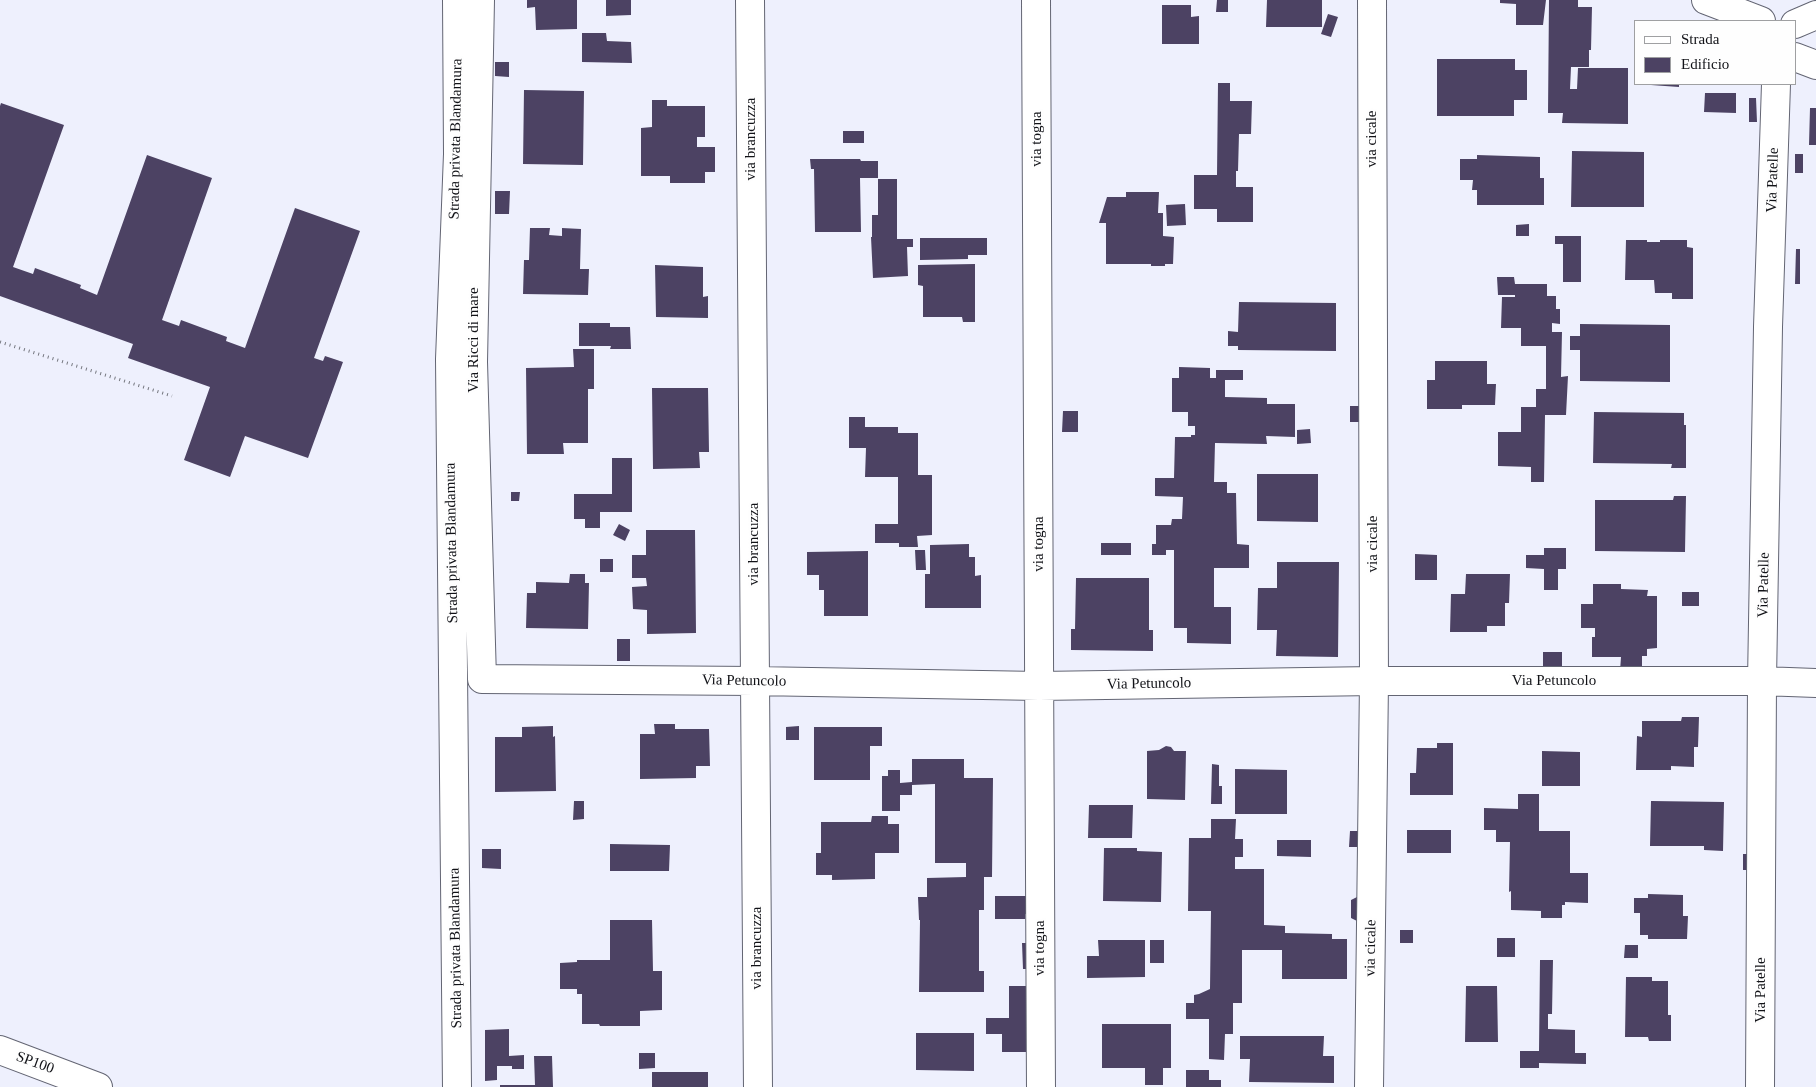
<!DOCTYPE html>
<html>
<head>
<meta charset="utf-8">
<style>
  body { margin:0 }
  #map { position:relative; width:1816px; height:1087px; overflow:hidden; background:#eef0fd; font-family:Georgia,serif }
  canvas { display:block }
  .legend { position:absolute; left:1634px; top:20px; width:162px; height:65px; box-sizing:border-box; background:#fefefe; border:1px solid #9fa0a2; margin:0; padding:6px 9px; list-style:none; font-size:15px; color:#111217 }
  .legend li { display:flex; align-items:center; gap:10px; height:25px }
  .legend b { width:25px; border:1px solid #9fa0a2 }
</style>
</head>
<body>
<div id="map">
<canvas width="1816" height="1087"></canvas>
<ul class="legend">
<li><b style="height:6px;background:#fff"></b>Strada</li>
<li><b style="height:14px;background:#4c4263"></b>Edificio</li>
</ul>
</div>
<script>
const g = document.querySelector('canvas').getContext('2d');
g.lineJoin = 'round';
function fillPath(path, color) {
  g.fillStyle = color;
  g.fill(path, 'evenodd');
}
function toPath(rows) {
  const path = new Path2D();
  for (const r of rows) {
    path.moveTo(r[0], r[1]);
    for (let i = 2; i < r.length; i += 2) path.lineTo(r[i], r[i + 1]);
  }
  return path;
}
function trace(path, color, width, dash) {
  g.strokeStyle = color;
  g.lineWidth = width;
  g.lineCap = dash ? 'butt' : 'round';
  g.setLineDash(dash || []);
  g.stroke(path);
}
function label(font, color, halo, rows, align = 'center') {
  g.font = font + ' Georgia,serif';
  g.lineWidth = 5;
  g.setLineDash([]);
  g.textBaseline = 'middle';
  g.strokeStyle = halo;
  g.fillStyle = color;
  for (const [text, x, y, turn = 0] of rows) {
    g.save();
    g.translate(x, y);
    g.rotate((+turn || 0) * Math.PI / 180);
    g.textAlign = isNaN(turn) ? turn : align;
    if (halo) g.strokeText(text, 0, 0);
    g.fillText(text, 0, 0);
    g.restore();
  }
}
fillPath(toPath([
  [527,0,577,0,577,29,536,30,535,7,527,8],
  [606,0,631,0,631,15,606,16],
  [1217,0,1228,0,1228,12,1216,12],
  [1267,0,1322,0,1322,27,1266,27],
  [1500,0,1546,0,1543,25,1516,25,1516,4,1500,3],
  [1549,0,1578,0,1578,7,1592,7,1591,50,1589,50,1589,67,1571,67,1570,89,1577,89,1578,68,1628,68,1628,124,1562,123,1563,113,1548,113],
  [1162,5,1191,5,1191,17,1199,16,1199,44,1162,44],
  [1328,14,1338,17,1331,37,1321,34],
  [582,33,606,33,607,41,631,42,632,63,582,62],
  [1437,59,1515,59,1515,70,1527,70,1527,100,1514,100,1514,116,1437,116],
  [495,62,509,62,509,77,495,76],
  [1218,83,1230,83,1230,101,1252,101,1251,134,1239,134,1238,171,1236,171,1236,187,1253,187,1253,222,1217,222,1217,209,1194,209,1194,175,1217,175],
  [1651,84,1679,84,1679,87,1651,85],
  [524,90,584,91,583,165,523,164],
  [1705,93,1736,93,1736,113,1704,112],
  [1749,98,1756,98,1757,122,1749,122],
  [652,100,667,100,667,106,705,106,705,137,697,137,697,147,715,147,715,172,705,172,705,183,670,183,670,176,641,176,641,128,652,127],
  [1,103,64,125,13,267,33,274,35,268,81,285,80,288,97,295,147,155,212,178,162,320,179,326,181,320,227,337,226,341,245,348,295,208,360,231,314,358,323,361,325,356,343,362,308,458,245,436,230,477,184,460,210,387,128,358,133,344,0,296,0,106],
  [1810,108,1816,108,1816,145,1809,145],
  [843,131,864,131,864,143,843,143],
  [1572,151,1644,152,1644,207,1571,207],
  [1795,154,1803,154,1803,173,1795,173],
  [1477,155,1540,157,1540,178,1544,178,1544,205,1477,205,1477,190,1472,190,1473,180,1460,180,1460,159,1477,159],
  [810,159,860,159,861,161,878,161,878,178,860,178,861,232,815,232,814,169,811,169],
  [878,179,897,179,897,239,913,239,913,247,907,247,908,276,873,278,871,237,872,237,872,215,878,215],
  [495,191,510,191,509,214,495,214],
  [1126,192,1159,192,1158,213,1163,213,1163,236,1174,237,1173,264,1165,264,1165,266,1151,266,1151,264,1106,264,1106,223,1099,223,1107,197,1126,197],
  [1185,204,1186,225,1167,226,1166,205],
  [1529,224,1529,236,1516,236,1516,225],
  [530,228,550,228,549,235,562,236,562,228,581,229,580,269,589,269,588,295,523,294,524,260,529,260],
  [1555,236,1581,236,1581,282,1563,282,1563,244,1555,244],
  [920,238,987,238,987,255,968,255,968,259,920,260],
  [1626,240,1647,240,1647,242,1660,242,1660,240,1687,240,1687,247,1693,248,1693,299,1672,299,1672,293,1655,293,1654,280,1625,280],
  [1796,249,1800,249,1800,284,1795,284],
  [975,264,975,322,963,322,962,317,923,317,923,286,918,285,918,265],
  [655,265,703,267,703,297,708,296,708,318,656,317],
  [1497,277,1514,277,1515,284,1547,284,1547,296,1556,296,1556,309,1560,309,1560,324,1552,323,1552,332,1562,332,1561,377,1568,376,1566,415,1545,415,1544,482,1531,482,1531,467,1498,466,1498,432,1521,432,1521,407,1536,407,1536,389,1546,389,1546,346,1521,346,1521,328,1501,328,1502,297,1515,297,1515,295,1498,295],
  [1239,302,1336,303,1336,351,1238,350,1238,346,1228,346,1228,331,1238,332],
  [579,323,610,323,610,327,630,327,631,349,610,349,611,346,579,346],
  [1580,324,1670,325,1670,382,1580,381,1580,350,1570,350,1570,336,1580,336],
  [573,349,594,349,594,389,588,389,588,443,563,443,564,454,527,454,526,368,574,367],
  [1435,361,1487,361,1487,384,1496,384,1495,405,1462,405,1462,409,1427,409,1427,380,1435,380],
  [1179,367,1210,368,1210,378,1216,378,1216,370,1243,370,1243,380,1225,380,1225,397,1267,398,1267,404,1295,404,1295,437,1266,436,1267,444,1215,443,1214,482,1227,482,1227,493,1236,493,1237,544,1249,545,1249,568,1214,568,1214,607,1231,607,1231,644,1187,643,1187,628,1174,628,1174,550,1166,550,1166,555,1152,555,1152,544,1156,544,1156,525,1171,525,1172,519,1182,519,1183,497,1155,496,1155,478,1174,478,1175,437,1191,437,1191,435,1195,435,1195,426,1188,426,1188,412,1172,412,1172,378,1179,378],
  [652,388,708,388,709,452,699,452,700,468,653,469],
  [1350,406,1359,406,1359,422,1350,422],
  [1063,411,1078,411,1078,432,1062,432],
  [1594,412,1684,413,1684,425,1686,425,1686,468,1671,468,1672,464,1593,463],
  [849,417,865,417,865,427,898,427,898,433,918,433,918,475,932,475,932,535,917,536,918,547,899,547,899,543,875,543,875,524,898,524,898,477,865,477,866,448,849,448],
  [1310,429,1311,443,1297,444,1297,430],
  [612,458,632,458,632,512,600,512,600,528,585,528,585,519,574,519,574,494,612,494],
  [1257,474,1318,474,1318,522,1257,521],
  [511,492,520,492,519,501,511,501],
  [1674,496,1686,496,1685,552,1595,551,1595,500,1673,500],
  [619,524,630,530,625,541,613,535],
  [646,530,695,530,696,633,647,634,647,610,633,609,632,587,647,586,646,578,632,578,632,555,646,555],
  [1101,543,1131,543,1131,555,1101,555],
  [969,544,969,557,975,557,975,576,981,575,981,608,925,608,925,574,930,574,930,545],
  [1544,548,1566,548,1566,569,1558,569,1558,590,1544,590,1544,569,1526,568,1526,555,1544,555],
  [915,550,925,550,926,570,916,570],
  [868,551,868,616,824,616,824,590,819,590,819,575,807,575,807,552],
  [1415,554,1437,555,1437,580,1415,580],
  [600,559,613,559,613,572,600,572],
  [1277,562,1339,562,1338,657,1276,656,1277,630,1257,630,1258,588,1277,588],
  [570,574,585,574,585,583,589,583,588,629,526,628,527,593,536,593,536,582,569,583],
  [1466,574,1510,574,1509,603,1505,603,1505,626,1487,626,1487,632,1450,632,1451,594,1465,594],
  [1076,578,1149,578,1149,630,1153,630,1153,651,1071,650,1071,629,1075,629],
  [1593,584,1621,584,1621,589,1648,590,1647,596,1657,596,1657,648,1647,649,1647,656,1642,656,1642,671,1620,671,1621,657,1592,657,1592,637,1595,637,1595,628,1581,628,1581,604,1593,604],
  [1682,592,1699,592,1699,606,1682,606],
  [617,639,630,639,630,661,617,661],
  [1543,652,1562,652,1562,676,1543,675],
  [1682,717,1699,717,1698,747,1694,747,1694,767,1671,766,1671,770,1636,770,1637,736,1642,737,1642,721,1681,721],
  [654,724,675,724,675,729,709,729,710,766,696,766,696,778,640,779,640,734,655,734],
  [553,726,553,737,555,736,556,791,495,792,495,737,522,737,522,727],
  [799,726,799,740,786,740,786,727],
  [814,727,882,727,882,746,870,746,870,780,814,780],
  [1437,743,1453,743,1453,795,1410,795,1410,773,1416,773,1417,748,1437,748],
  [1166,746,1171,747,1174,751,1186,751,1185,800,1147,799,1147,751,1159,750],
  [1542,751,1580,752,1580,786,1542,786],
  [912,759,964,759,964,778,993,778,992,877,984,877,984,910,979,910,979,971,984,971,984,992,919,992,920,920,919,920,918,897,927,897,927,878,966,877,966,863,935,863,935,784,912,785,912,795,900,795,900,811,882,811,882,776,888,776,888,770,900,770,900,783,912,782],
  [1212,764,1219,765,1219,786,1222,786,1222,804,1211,804],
  [1235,769,1287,770,1287,814,1235,814],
  [1518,794,1539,794,1539,831,1570,831,1570,873,1588,873,1588,903,1565,902,1565,905,1562,905,1562,918,1541,918,1541,911,1511,910,1511,891,1509,892,1510,842,1496,842,1496,830,1484,830,1484,808,1518,809],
  [574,801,584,801,584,819,573,820],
  [1651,801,1724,802,1723,851,1704,850,1704,846,1650,846],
  [1089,805,1133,805,1132,838,1088,838],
  [872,816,888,816,888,824,899,824,899,853,875,853,875,879,832,880,832,875,816,875,816,853,821,853,821,822,871,822],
  [1211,819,1236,819,1235,839,1243,839,1243,857,1235,857,1235,869,1264,869,1264,925,1285,926,1285,933,1332,934,1332,939,1347,939,1347,979,1282,979,1282,950,1242,950,1242,1003,1233,1003,1233,1034,1225,1034,1224,1060,1209,1059,1209,1019,1186,1019,1186,1003,1194,1003,1194,995,1199,994,1210,989,1211,911,1188,911,1189,838,1211,838],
  [1407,830,1451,830,1451,853,1407,853],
  [1350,831,1361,831,1361,847,1349,847],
  [1277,840,1311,840,1311,857,1277,856],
  [610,844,670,845,669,871,610,871],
  [1104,848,1137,848,1137,851,1162,852,1161,902,1103,901],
  [482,849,501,849,501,869,482,868],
  [1743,854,1753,854,1753,870,1743,870],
  [1648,894,1683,895,1683,916,1688,916,1687,939,1648,939,1648,935,1640,935,1640,913,1634,913,1634,898,1648,898],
  [1361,895,1361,923,1351,918,1351,900],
  [995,896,1030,896,1030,914,1025,914,1025,919,995,919],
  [610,920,652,920,653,971,662,971,662,1010,640,1011,640,1026,600,1026,599,1024,582,1024,582,994,577,994,577,989,560,989,560,963,577,962,577,960,610,960],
  [1400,930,1413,930,1413,943,1400,943],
  [1497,938,1515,938,1515,957,1497,957],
  [1098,940,1145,940,1145,977,1087,978,1087,956,1099,956],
  [1150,940,1164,940,1164,963,1150,963],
  [1022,943,1030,943,1030,969,1023,969],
  [1625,945,1638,945,1638,958,1624,958],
  [1540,960,1553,960,1552,1014,1548,1014,1548,1029,1575,1030,1575,1053,1586,1053,1586,1064,1539,1063,1539,1068,1520,1068,1520,1051,1539,1051],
  [1626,977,1652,977,1652,981,1668,981,1668,1015,1671,1015,1671,1041,1649,1041,1648,1037,1625,1037],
  [1009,986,1030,986,1030,1065,1026,1065,1026,1052,1002,1052,1002,1034,986,1034,986,1018,1009,1018],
  [1466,986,1497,986,1498,1042,1465,1042],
  [1102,1024,1171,1024,1171,1068,1163,1068,1163,1085,1145,1085,1145,1068,1102,1068],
  [509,1029,509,1056,524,1055,524,1069,512,1069,512,1066,497,1066,497,1080,485,1081,485,1030],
  [916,1033,974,1033,974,1071,916,1070],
  [1240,1036,1324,1036,1323,1056,1334,1056,1334,1083,1249,1082,1250,1059,1240,1059],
  [639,1053,655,1053,655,1068,639,1069],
  [534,1056,552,1056,553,1087,500,1087,500,1085,535,1085],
  [1186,1070,1209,1070,1209,1080,1221,1080,1221,1087,1186,1087],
  [652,1072,708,1072,708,1087,652,1087]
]), '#4c4263');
const minor = toPath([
  [457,0,458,154,450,359,457,1087],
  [480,0,473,362,482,679,755,681,1039,686,1374,681,1762,681,1816,683],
  [750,0,758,1087],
  [1036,0,1041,1087],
  [1706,0,1761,21],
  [1795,24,1816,15],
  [1795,57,1816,65],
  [1369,1087,1374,681,1372,0],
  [1760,1087,1762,681,1768,327,1776,84]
]);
const secondary = toPath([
  [0,1050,98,1087]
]);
trace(minor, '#636573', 30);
trace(secondary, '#636573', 30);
trace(toPath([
  [0,342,172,396]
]), '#75777f', 3, [1, 4]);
trace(minor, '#fff', 28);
trace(secondary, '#fff', 28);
label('15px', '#111217', '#fefefe', [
  ["Strada privata Blandamura",456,139,-89],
  ["via brancuzza",751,139,-90],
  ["via togna",1037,139,-90],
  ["via cicale",1372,139,-90],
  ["Via Patelle",1773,180,-88],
  ["Via Ricci di mare",474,340,-90],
  ["Strada privata Blandamura",452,543,-91],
  ["via brancuzza",754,544,-90],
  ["via togna",1039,544,-90],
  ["via cicale",1373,544,-90],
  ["Via Patelle",1764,585,-89],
  ["Via Petuncolo",744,681,1],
  ["Via Petuncolo",1554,681],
  ["Via Petuncolo",1149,684,-1],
  ["Strada privata Blandamura",456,948,-91],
  ["via brancuzza",757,948,-90],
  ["via togna",1040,948,-90],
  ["via cicale",1371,948,-89],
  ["Via Patelle",1761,990,-90],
  ["SP100",35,1063,20]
]);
</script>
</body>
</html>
